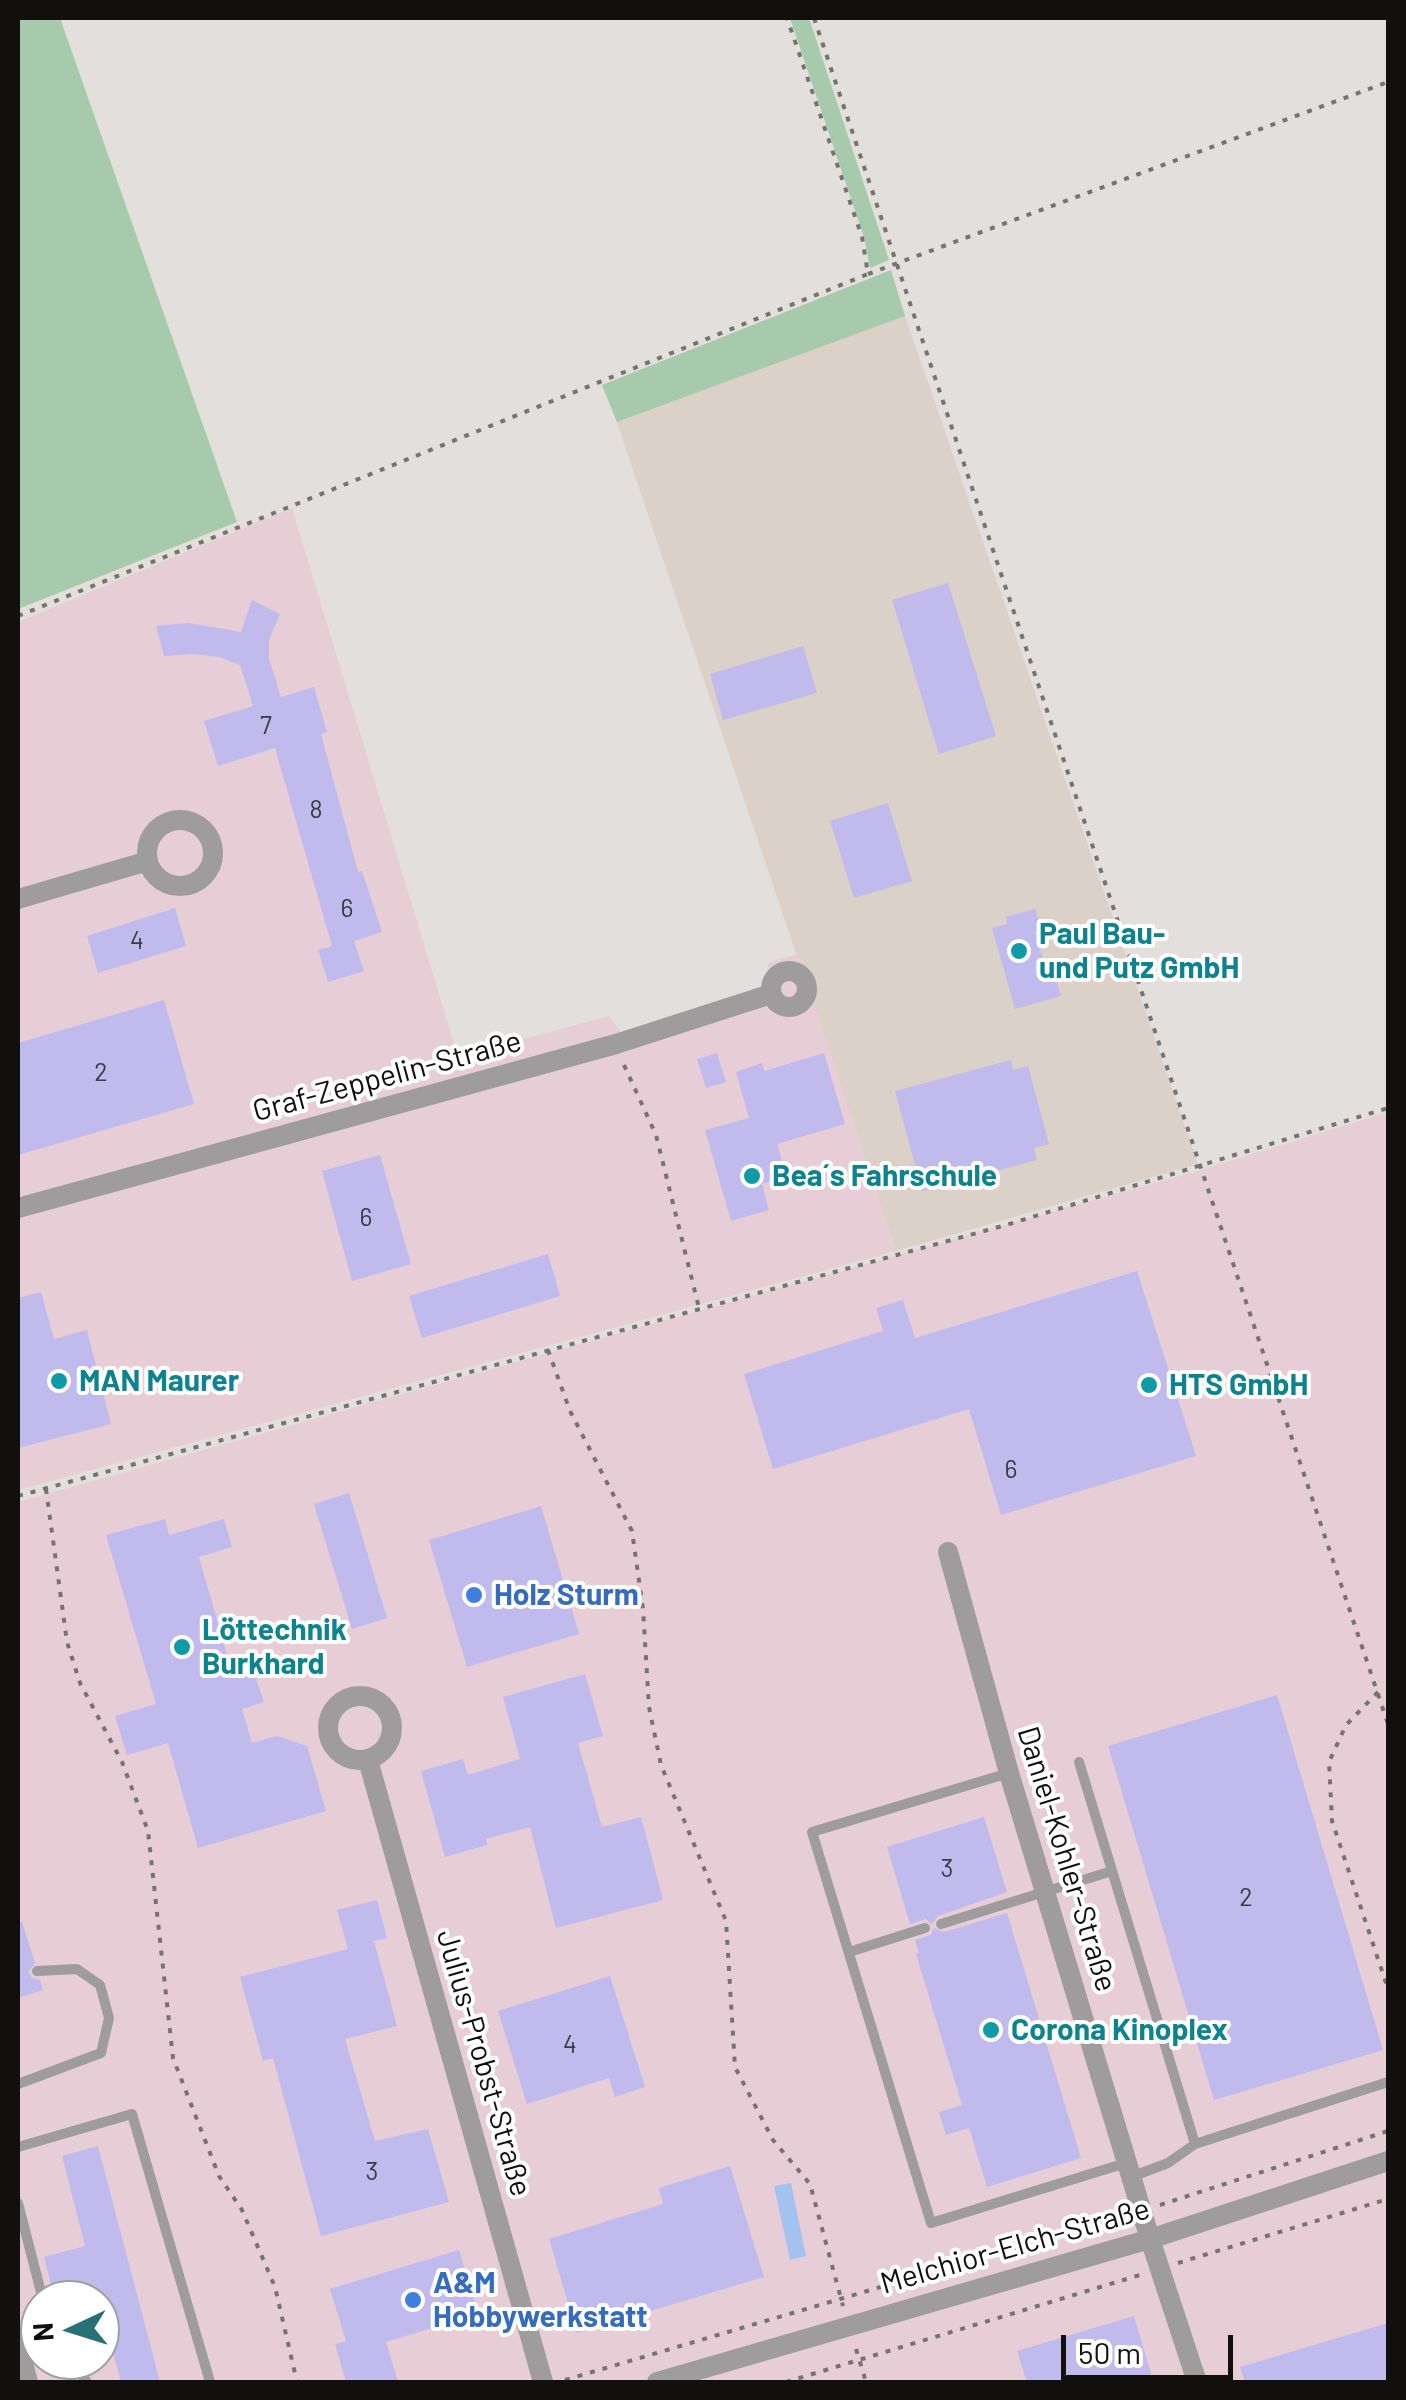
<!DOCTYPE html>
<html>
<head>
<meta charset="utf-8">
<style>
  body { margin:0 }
  #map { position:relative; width:1406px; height:2400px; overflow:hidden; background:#e2dfdc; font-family:Barlow,sans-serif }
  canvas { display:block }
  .frame { position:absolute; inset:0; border:20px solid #11100f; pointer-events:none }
  .north { position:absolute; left:20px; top:2280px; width:100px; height:100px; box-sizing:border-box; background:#fff; border:2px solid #a09f9f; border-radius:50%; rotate:266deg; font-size:28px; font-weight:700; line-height:40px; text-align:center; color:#11100f }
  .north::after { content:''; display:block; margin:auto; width:35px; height:45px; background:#277274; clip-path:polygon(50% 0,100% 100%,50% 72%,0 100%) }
  .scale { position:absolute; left:1061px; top:2335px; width:172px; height:45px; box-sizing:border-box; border:5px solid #11100f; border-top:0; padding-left:12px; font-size:30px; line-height:35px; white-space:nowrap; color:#11100f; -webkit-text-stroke:8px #fff; paint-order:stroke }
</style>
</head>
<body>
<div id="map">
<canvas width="1406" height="2400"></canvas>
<div class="frame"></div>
<div class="north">N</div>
<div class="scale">50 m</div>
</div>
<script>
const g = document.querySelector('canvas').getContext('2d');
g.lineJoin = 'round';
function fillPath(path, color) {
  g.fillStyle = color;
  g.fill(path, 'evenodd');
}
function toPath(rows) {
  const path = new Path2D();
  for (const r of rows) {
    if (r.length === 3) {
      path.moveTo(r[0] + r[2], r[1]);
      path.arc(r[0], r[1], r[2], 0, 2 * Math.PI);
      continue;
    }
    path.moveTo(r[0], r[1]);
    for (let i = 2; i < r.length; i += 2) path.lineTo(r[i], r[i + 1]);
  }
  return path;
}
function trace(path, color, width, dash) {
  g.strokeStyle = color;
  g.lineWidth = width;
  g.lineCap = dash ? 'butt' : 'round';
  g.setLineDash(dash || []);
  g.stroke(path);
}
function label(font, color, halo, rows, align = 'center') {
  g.font = font + ' Barlow,sans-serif';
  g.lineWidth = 8;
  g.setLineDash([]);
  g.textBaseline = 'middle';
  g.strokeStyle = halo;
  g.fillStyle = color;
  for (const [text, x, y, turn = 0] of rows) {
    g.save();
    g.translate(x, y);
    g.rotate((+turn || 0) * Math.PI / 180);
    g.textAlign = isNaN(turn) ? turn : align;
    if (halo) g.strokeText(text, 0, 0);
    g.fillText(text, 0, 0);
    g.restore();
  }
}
fillPath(toPath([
  [905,316,1198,1164,896,1251,617,422]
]), '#dbd1c9');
fillPath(toPath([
  [292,508,458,1057,609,1016,623,1035,762,993,769,962,798,954,896,1251,18,1490,18,622],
  [1388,1112,1388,2382,18,2382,18,1502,1197,1171],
  [40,2300,100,2300,100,2360,40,2360]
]), '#e7ced6');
fillPath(toPath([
  [18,18,60,18,237,522,18,609],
  [790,18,809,18,889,260,870,268,864,237],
  [891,270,905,316,617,422,602,385]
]), '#a6caab');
fillPath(toPath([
  [791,2183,806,2256,790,2260,774,2186]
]), '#a4c2ef');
fillPath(toPath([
  [948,583,996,736,939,754,892,600],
  [252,600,280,614,269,640,269,659,281,697,314,687,327,732,321,734,358,872,362,871,382,932,354,941,364,971,328,982,318,950,332,946,275,748,218,766,204,721,253,706,240,665,219,657,192,654,164,656,156,626,189,623,241,632],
  [803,646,817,693,723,720,710,674],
  [888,803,912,881,854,898,830,821],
  [175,908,186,946,98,973,87,936],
  [1035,909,1042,930,1035,932,1047,972,1053,970,1061,996,1015,1009,992,928,1007,924,1006,917],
  [164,1000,194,1104,18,1155,18,1043],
  [717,1053,726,1082,706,1088,697,1059],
  [824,1053,845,1124,777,1144,787,1177,762,1184,769,1210,731,1221,705,1130,749,1118,736,1072,762,1063,764,1071],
  [1011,1060,1013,1070,1028,1066,1049,1144,1034,1148,1037,1160,922,1191,895,1091],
  [380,1155,411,1264,352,1281,322,1171],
  [548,1254,560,1296,422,1338,409,1296],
  [1137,1271,1196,1456,1001,1515,969,1409,773,1469,744,1374,883,1331,876,1308,903,1300,915,1338],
  [41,1292,54,1339,87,1330,111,1424,18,1448,18,1298],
  [349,1493,387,1618,352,1629,314,1504],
  [541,1506,579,1634,467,1667,429,1540],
  [165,1519,169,1535,224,1519,232,1547,199,1557,234,1679,254,1673,264,1702,242,1709,252,1743,277,1736,307,1746,326,1811,198,1848,168,1743,127,1755,115,1716,156,1704,106,1535],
  [585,1674,603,1736,578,1743,602,1827,641,1817,663,1900,556,1928,530,1827,486,1839,487,1845,445,1857,421,1771,463,1759,468,1775,520,1759,503,1697],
  [1277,1695,1383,2050,1214,2100,1108,1746],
  [984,1817,1007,1892,938,1916,932,1924,926,1919,910,1924,887,1847],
  [377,1900,387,1938,374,1941,397,2026,345,2039,375,2141,428,2129,449,2202,321,2236,273,2058,263,2061,240,1977,348,1949,337,1910],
  [1007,1913,1081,2158,987,2187,969,2128,946,2135,939,2112,962,2105,916,1954,919,1953,915,1940,931,1935,934,1928,944,1932],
  [22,1922,35,1963,28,1972,32,1978,40,1980,43,1990,18,1998,18,1923],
  [610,1976,645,2087,615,2097,609,2078,527,2104,498,2011],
  [98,2146,160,2382,121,2382,96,2290,55,2300,44,2257,85,2246,62,2156],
  [730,2166,764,2277,577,2333,549,2239,663,2204,659,2188],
  [459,2250,478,2314,386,2342,398,2382,346,2382,335,2344,346,2341,330,2289],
  [1134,2316,1152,2377,1134,2382,1027,2382,1017,2351],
  [1388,2323,1388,2382,1245,2382,1240,2367]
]), '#c0baed');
trace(toPath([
  [814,18,1388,1724],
  [868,274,1388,82],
  [18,616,868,274,862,237,787,18],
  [624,1065,656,1135,699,1308],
  [548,1350,570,1411,632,1531,643,1609,649,1707,661,1765,726,1921,735,2067,773,2140,810,2184,843,2306],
  [46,1489,67,1642,80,1683,122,1762,148,1831,173,2058,219,2176,242,2210,275,2287,297,2382],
  [18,1496,1006,1225,1388,1108],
  [1378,1692,1346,1725,1329,1762,1332,1821,1388,1989],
  [1160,2205,1388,2131],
  [1178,2263,1388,2199],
  [856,2349,866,2382],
  [565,2380,1122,2216],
  [786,2382,1140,2275]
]), '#767472', 4, [5, 8]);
trace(toPath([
  [1079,1762,1195,2144],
  [1009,1773,812,1832,931,2223,1126,2163],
  [941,1924,1112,1871],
  [849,1952,925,1928],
  [18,2084,101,2053,109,2018,100,1985,77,1969,37,1971],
  [18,2147,132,2114,210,2382],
  [1131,2177,1168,2163,1195,2144,1388,2082],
  [18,2203,43,2300],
  [70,2360,87,2382]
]), '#9e9c9d', 10);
trace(toPath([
  [180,853,33],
  [18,899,148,861],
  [789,989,18],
  [18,1208,616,1044,771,994],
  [948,1552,1009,1773,1150,2239,1197,2382],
  [360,1728,32],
  [368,1760,543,2382],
  [18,2344,28,2382],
  [657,2382,1150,2239,1388,2161]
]), '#9e9c9d', 20);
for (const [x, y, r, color] of [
  [1019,951,10,"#0f9aa8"],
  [752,1176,10,"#0f9aa8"],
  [59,1381,10,"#0f9aa8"],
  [1149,1385,10,"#0f9aa8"],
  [474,1595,10,"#3f7fe0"],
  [182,1647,10,"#0f9aa8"],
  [991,2030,10,"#0f9aa8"],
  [413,2300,10,"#3f7fe0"]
]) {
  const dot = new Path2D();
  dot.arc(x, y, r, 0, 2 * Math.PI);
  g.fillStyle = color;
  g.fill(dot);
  trace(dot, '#fff', 4);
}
label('25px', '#3d3a46', null, [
  ["7",266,726],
  ["8",316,810],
  ["6",347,909],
  ["4",137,941],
  ["2",101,1073],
  ["6",366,1218],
  ["6",1011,1470],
  ["3",947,1869],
  ["2",1246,1898],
  ["4",570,2045],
  ["3",372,2172]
]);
label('bold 30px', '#0d838f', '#fff', [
  ["Paul Bau-",1039,934],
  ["und Putz GmbH",1039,968],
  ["Bea´s Fahrschule",772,1176],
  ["MAN Maurer",79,1381],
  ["HTS GmbH",1169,1385],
  ["Löttechnik",202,1630],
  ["Burkhard",202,1664],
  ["Corona Kinoplex",1011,2030]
], 'left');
label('30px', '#11100f', '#fff', [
  ["Graf-Zeppelin-Straße",387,1076,-15],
  ["Daniel-Kohler-Straße",1067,1859,73],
  ["Julius-Probst-Straße",484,2063,74],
  ["Melchior-Elch-Straße",1015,2246,-16]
]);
label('bold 30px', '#366cbe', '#fff', [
  ["Holz Sturm",494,1595],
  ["A&M",433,2283],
  ["Hobbywerkstatt",433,2317]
], 'left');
</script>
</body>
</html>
